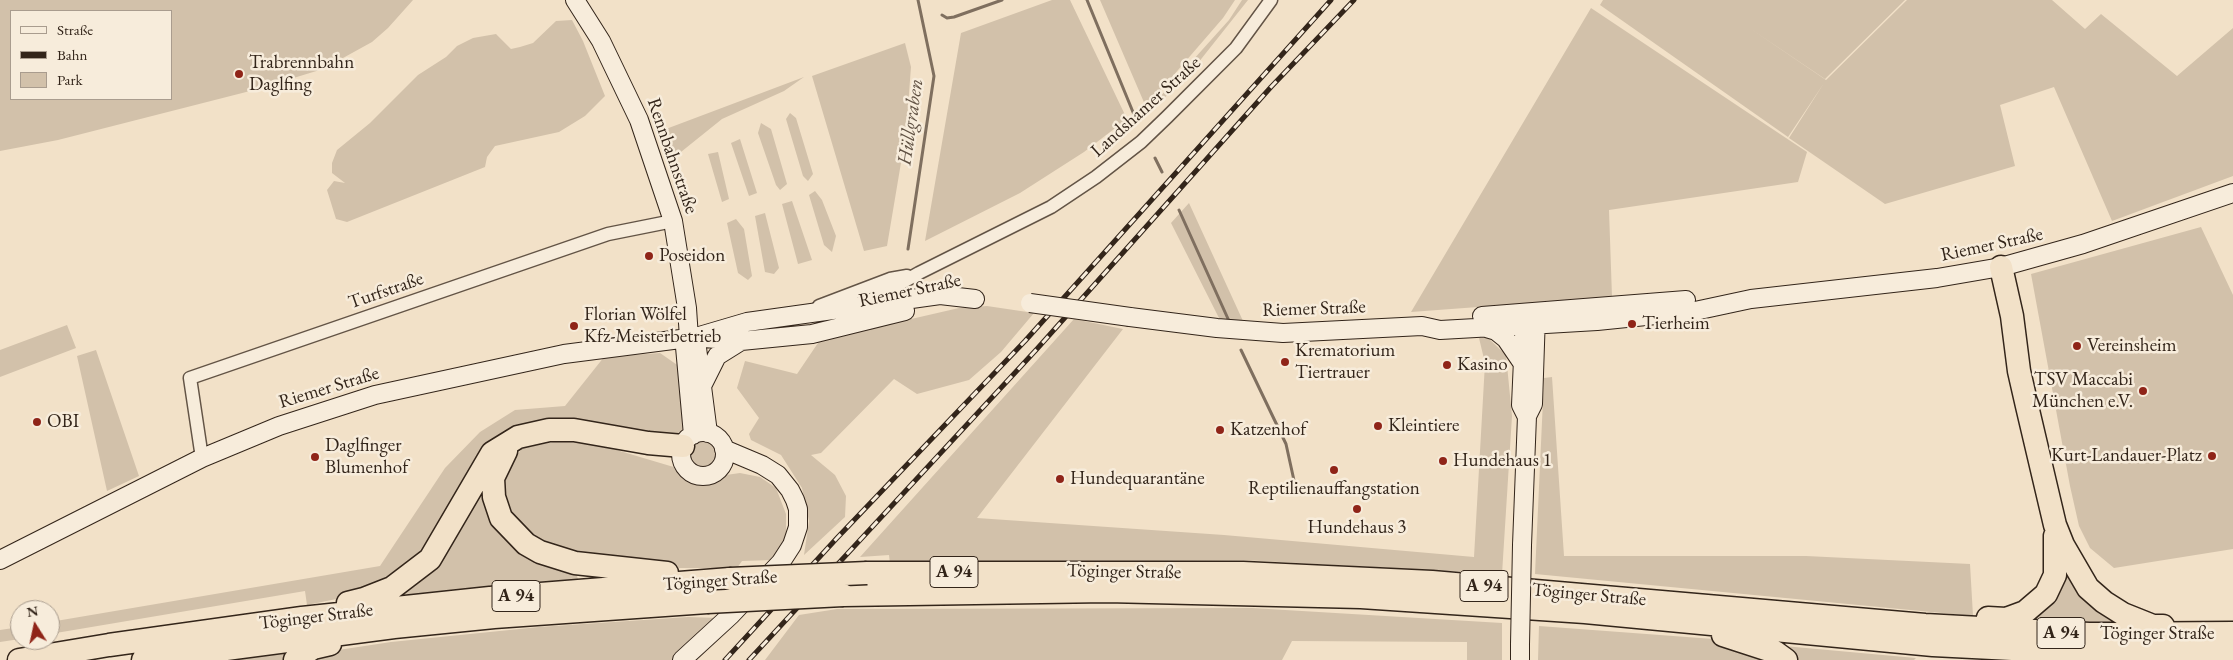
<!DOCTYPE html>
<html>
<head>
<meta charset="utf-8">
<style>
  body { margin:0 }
  #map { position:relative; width:2233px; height:660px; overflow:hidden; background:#f2e1c8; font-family:"EB Garamond",serif }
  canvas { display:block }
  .legend { position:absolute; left:10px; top:10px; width:162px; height:90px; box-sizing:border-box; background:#f7ecdb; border:1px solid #a99c8e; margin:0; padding:6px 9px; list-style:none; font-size:15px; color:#33251a }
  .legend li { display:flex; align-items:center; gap:10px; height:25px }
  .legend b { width:25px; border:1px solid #a99c8e }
  .north { position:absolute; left:10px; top:600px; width:50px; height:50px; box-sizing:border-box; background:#f7ecdb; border:1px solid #a99c8e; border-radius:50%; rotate:350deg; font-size:14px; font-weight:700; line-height:20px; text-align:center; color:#33251a }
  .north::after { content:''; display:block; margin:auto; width:18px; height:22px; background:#8f2418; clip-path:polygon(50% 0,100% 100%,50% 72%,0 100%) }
</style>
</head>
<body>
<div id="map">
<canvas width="2233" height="660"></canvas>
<ul class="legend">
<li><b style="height:6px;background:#f7ecdb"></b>Straße</li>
<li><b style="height:6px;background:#33251a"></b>Bahn</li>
<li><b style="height:14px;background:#d2c1aa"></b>Park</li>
</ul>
<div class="north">N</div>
</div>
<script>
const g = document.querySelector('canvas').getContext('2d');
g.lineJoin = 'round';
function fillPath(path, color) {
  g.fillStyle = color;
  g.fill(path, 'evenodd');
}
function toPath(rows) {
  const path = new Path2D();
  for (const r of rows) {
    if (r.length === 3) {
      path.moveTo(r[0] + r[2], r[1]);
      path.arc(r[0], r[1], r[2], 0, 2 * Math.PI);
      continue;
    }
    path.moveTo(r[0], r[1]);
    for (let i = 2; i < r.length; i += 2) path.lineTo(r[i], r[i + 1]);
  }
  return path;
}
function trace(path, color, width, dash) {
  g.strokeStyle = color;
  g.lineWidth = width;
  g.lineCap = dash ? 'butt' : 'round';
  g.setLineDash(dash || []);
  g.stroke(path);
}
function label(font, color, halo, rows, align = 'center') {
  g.font = font + ' "EB Garamond",serif';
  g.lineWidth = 5;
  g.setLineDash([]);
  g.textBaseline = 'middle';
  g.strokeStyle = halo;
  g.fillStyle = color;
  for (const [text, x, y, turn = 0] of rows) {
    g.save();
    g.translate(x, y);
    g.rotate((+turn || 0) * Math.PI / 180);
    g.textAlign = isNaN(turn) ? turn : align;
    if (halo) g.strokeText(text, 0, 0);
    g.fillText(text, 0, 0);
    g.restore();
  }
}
fillPath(toPath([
  [0,0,413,0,388,28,372,42,323,69,254,90,58,140,0,151],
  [171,11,171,99,11,99,11,11],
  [1052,0,1070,0,1127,119,1084,152,1020,193,925,241,961,33],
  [1100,0,1235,0,1223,18,1146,107],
  [1242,0,1248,0,1198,63,1150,113,1148,110,1229,20],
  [1603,0,1905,0,1825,79,1745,25,1826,80,1907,0,2052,0,2085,29,2101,14,2177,76,2233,28,2233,176,2112,221,2054,87,2000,105,2015,166,1885,204,1789,138,1824,83,1788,137,1600,5],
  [1591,8,1807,152,1798,182,1609,210,1612,297,1411,312],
  [572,20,583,41,605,96,585,116,559,132,495,146,487,157,485,167,347,222,336,219,327,190,334,181,345,183,332,173,332,163,337,150,370,123,418,75,446,57,457,46,473,38,496,34,511,49,520,47,533,43,556,21],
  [905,43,911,67,906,133,887,246,864,251,812,76],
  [804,77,784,91,722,119,671,160,658,132],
  [790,113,796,118,813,174,808,181,803,176,786,119],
  [761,123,771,129,787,184,780,190,776,185,758,133],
  [740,139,757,193,749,196,731,143],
  [718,152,729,199,722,202,708,154],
  [815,191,822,200,836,236,832,252,824,245,809,195],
  [792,201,812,260,798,264,782,204],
  [1189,203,1243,321,1220,320,1171,223],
  [765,213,779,268,774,274,765,272,755,216],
  [736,219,744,229,752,276,748,280,738,273,727,223],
  [2201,227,2233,295,2233,549,2114,568,2090,548,2079,526,2070,486,2031,274],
  [987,306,1034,313,1001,352,969,380,917,394,894,379,821,453,811,455,835,475,846,496,845,517,804,555,809,521,802,488,781,455,751,440,749,434,759,418,737,388,745,361,797,374,820,340,959,308],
  [1074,319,1123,329,977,518,1224,535,1474,557,1485,363,1479,338,1488,338,1506,355,1512,416,1502,574,1242,560,890,564,889,555,860,557],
  [67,325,76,348,0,377,0,350],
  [96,350,139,476,107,491,77,356],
  [660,353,683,369,685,431,678,439,667,441,592,421,551,422,523,426,432,550,361,594,307,605,305,591,50,634,50,622,380,566,445,468,480,432,515,410,565,406,604,357],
  [1552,377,1564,556,1806,556,1970,564,1973,616,1535,574,1544,378],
  [703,454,16],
  [563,440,603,446,677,468,694,482,705,485,726,475,740,473,760,477,776,488,786,514,786,537,773,560,742,561,737,568,659,568,569,558,514,529,500,481,509,462,523,448],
  [490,463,487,496,575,571,578,579,392,598],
  [2061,553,2127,624,2021,620],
  [1252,608,1502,623,1502,660,1467,660,1467,642,1292,641,1282,660,765,660,799,615,837,609],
  [688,617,719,618,675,660,309,660,325,652,391,642,539,627],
  [1539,626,1727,640,1772,660,1538,660],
  [20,627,20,639,0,642,0,630],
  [1773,645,1916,658,1914,660,1797,660],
  [300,652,288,660,235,660,246,658]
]), '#d2c1aa');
trace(toPath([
  [1087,0,1135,117],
  [942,15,947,18,954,17,1002,0],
  [1155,158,1162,172],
  [1179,210,1229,321],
  [908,249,934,76,918,0],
  [1241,350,1286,444,1295,485]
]), '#7f6f5f', 3);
const street = toPath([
  [866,303,919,273,1051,207,1096,177,1141,142,1167,117,1236,48,1271,0],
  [819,306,890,279,907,276],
  [202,458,190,378,608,234,673,221]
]);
const secondary = toPath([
  [575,0,601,41,639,120,673,221,687,308,689,338,685,347,693,435],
  [1525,315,1521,405,1526,415],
  [1482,316,1686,300],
  [1130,317,1217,328,1283,333,1422,326,1440,330,1512,326,1597,321,1695,311,1751,299,1937,278,2001,267,2083,244,2233,193],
  [1486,328,1496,331,1506,339,1521,361],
  [689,338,697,348,708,433],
  [704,338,741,341,812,334,905,311],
  [702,386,717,356,741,341],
  [703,454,22],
  [1522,545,1527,416,1533,404,1536,315],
  [0,560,202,458,279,426,375,395,564,354,696,337,747,322,940,295,975,299],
  [682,660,731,615,781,562,792,545,798,527,798,509,795,500,790,490,778,475,762,465,724,449],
  [1520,660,1520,644]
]);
const highway = toPath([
  [2001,267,2012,316,2019,371,2027,406,2055,525,2063,545,2088,588,2104,602,2123,614,2153,626,2163,626],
  [506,451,493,478,494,497,501,518,526,544,540,552,575,563,667,573],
  [867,573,1243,573,1432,582,1925,625,2089,634,2233,633],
  [843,595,1107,591,1361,597,1585,612,1933,645,2091,653,2233,652],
  [348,603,364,599,392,588,430,559,492,453,518,437,549,430,574,430,648,443,683,446],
  [1988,618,2006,619,2025,612,2046,594,2055,575,2055,536],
  [1723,635,1775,652,1786,660],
  [19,660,109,645,302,618,490,598,730,579],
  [143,660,394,627,494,617,707,602],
  [295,660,313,648,330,644]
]);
trace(street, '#635446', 15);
trace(secondary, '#33251a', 20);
trace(highway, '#33251a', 25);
trace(street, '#f7ecdb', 12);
trace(secondary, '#f7ecdb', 18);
trace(highway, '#f2e1c8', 22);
const rail = toPath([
  [725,660,837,538,1025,341,1331,0],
  [749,660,1036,350,1271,87,1354,0]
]);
trace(rail, '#33251a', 5);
trace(rail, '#f7ecdb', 3, [9]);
const secondaryBridge = toPath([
  [1030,303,1130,317],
  [1520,644,1522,545]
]);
const highwayBridge = toPath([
  [730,579,867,573],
  [707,602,843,595]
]);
trace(secondaryBridge, '#33251a', 20, []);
trace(highwayBridge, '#33251a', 25, []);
trace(secondaryBridge, '#f7ecdb', 18);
trace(highwayBridge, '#f2e1c8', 22);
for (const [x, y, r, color] of [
  [239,74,5,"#8f2418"],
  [649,256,5,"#8f2418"],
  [1632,324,5,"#8f2418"],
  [574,326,5,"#8f2418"],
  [2077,346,5,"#8f2418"],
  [1285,362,5,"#8f2418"],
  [1447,365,5,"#8f2418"],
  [2143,391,5,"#8f2418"],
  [37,422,5,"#8f2418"],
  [1378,426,5,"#8f2418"],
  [1220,430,5,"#8f2418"],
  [2212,456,5,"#8f2418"],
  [315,457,5,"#8f2418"],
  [1443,461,5,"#8f2418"],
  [1334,470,5,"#8f2418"],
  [1060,479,5,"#8f2418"],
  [1357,509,5,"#8f2418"]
]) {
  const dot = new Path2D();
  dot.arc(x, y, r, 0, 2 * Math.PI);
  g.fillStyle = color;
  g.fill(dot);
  trace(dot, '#f7ecdb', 2);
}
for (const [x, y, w] of [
  [954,572,48],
  [1484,586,48],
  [516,596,48],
  [2061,633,48]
]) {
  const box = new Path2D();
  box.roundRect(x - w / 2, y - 15.5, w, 31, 4);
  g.fillStyle = '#f7ecdb';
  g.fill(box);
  trace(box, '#33251a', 1);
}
label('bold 18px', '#33251a', null, [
  ["A 94",954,572],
  ["A 94",1484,586],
  ["A 94",516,596],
  ["A 94",2061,633]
]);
label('19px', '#33251a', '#f7ecdb', [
  ["Trabrennbahn",249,63],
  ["Daglfing",249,85],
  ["Poseidon",659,256],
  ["Florian Wölfel",584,315],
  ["Kfz-Meisterbetrieb",584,337],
  ["Tierheim",1642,324],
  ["Vereinsheim",2087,346],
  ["Krematorium",1295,351],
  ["Tiertrauer",1295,373],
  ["Kasino",1457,365],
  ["TSV Maccabi",2133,380,"right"],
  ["München e.V.",2133,402,"right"],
  ["OBI",47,422],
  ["Kleintiere",1388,426],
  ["Katzenhof",1230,430],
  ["Daglfinger",325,446],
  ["Blumenhof",325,468],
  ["Kurt-Landauer-Platz",2202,456,"right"],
  ["Hundehaus 1",1453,461],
  ["Hundequarantäne",1070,479],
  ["Reptilienauffangstation",1334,489,"center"],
  ["Hundehaus 3",1357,528,"center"]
], 'left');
label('19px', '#33251a', '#f7ecdb', [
  ["Landshamer Straße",1146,107,-42],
  ["Rennbahnstraße",672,156,71],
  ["Riemer Straße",1992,245,-12],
  ["Turfstraße",386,291,-19],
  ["Riemer Straße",910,291,-12],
  ["Riemer Straße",1314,309,-2],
  ["Riemer Straße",329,388,-17],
  ["Töginger Straße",1124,572,1],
  ["Töginger Straße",720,581,-4],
  ["Töginger Straße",1589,595,5],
  ["Töginger Straße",316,617,-7],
  ["Töginger Straße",2157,634]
]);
label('italic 20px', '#5f5042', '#f7ecdb', [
  ["Hüllgraben",911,122,-82]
]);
</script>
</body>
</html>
